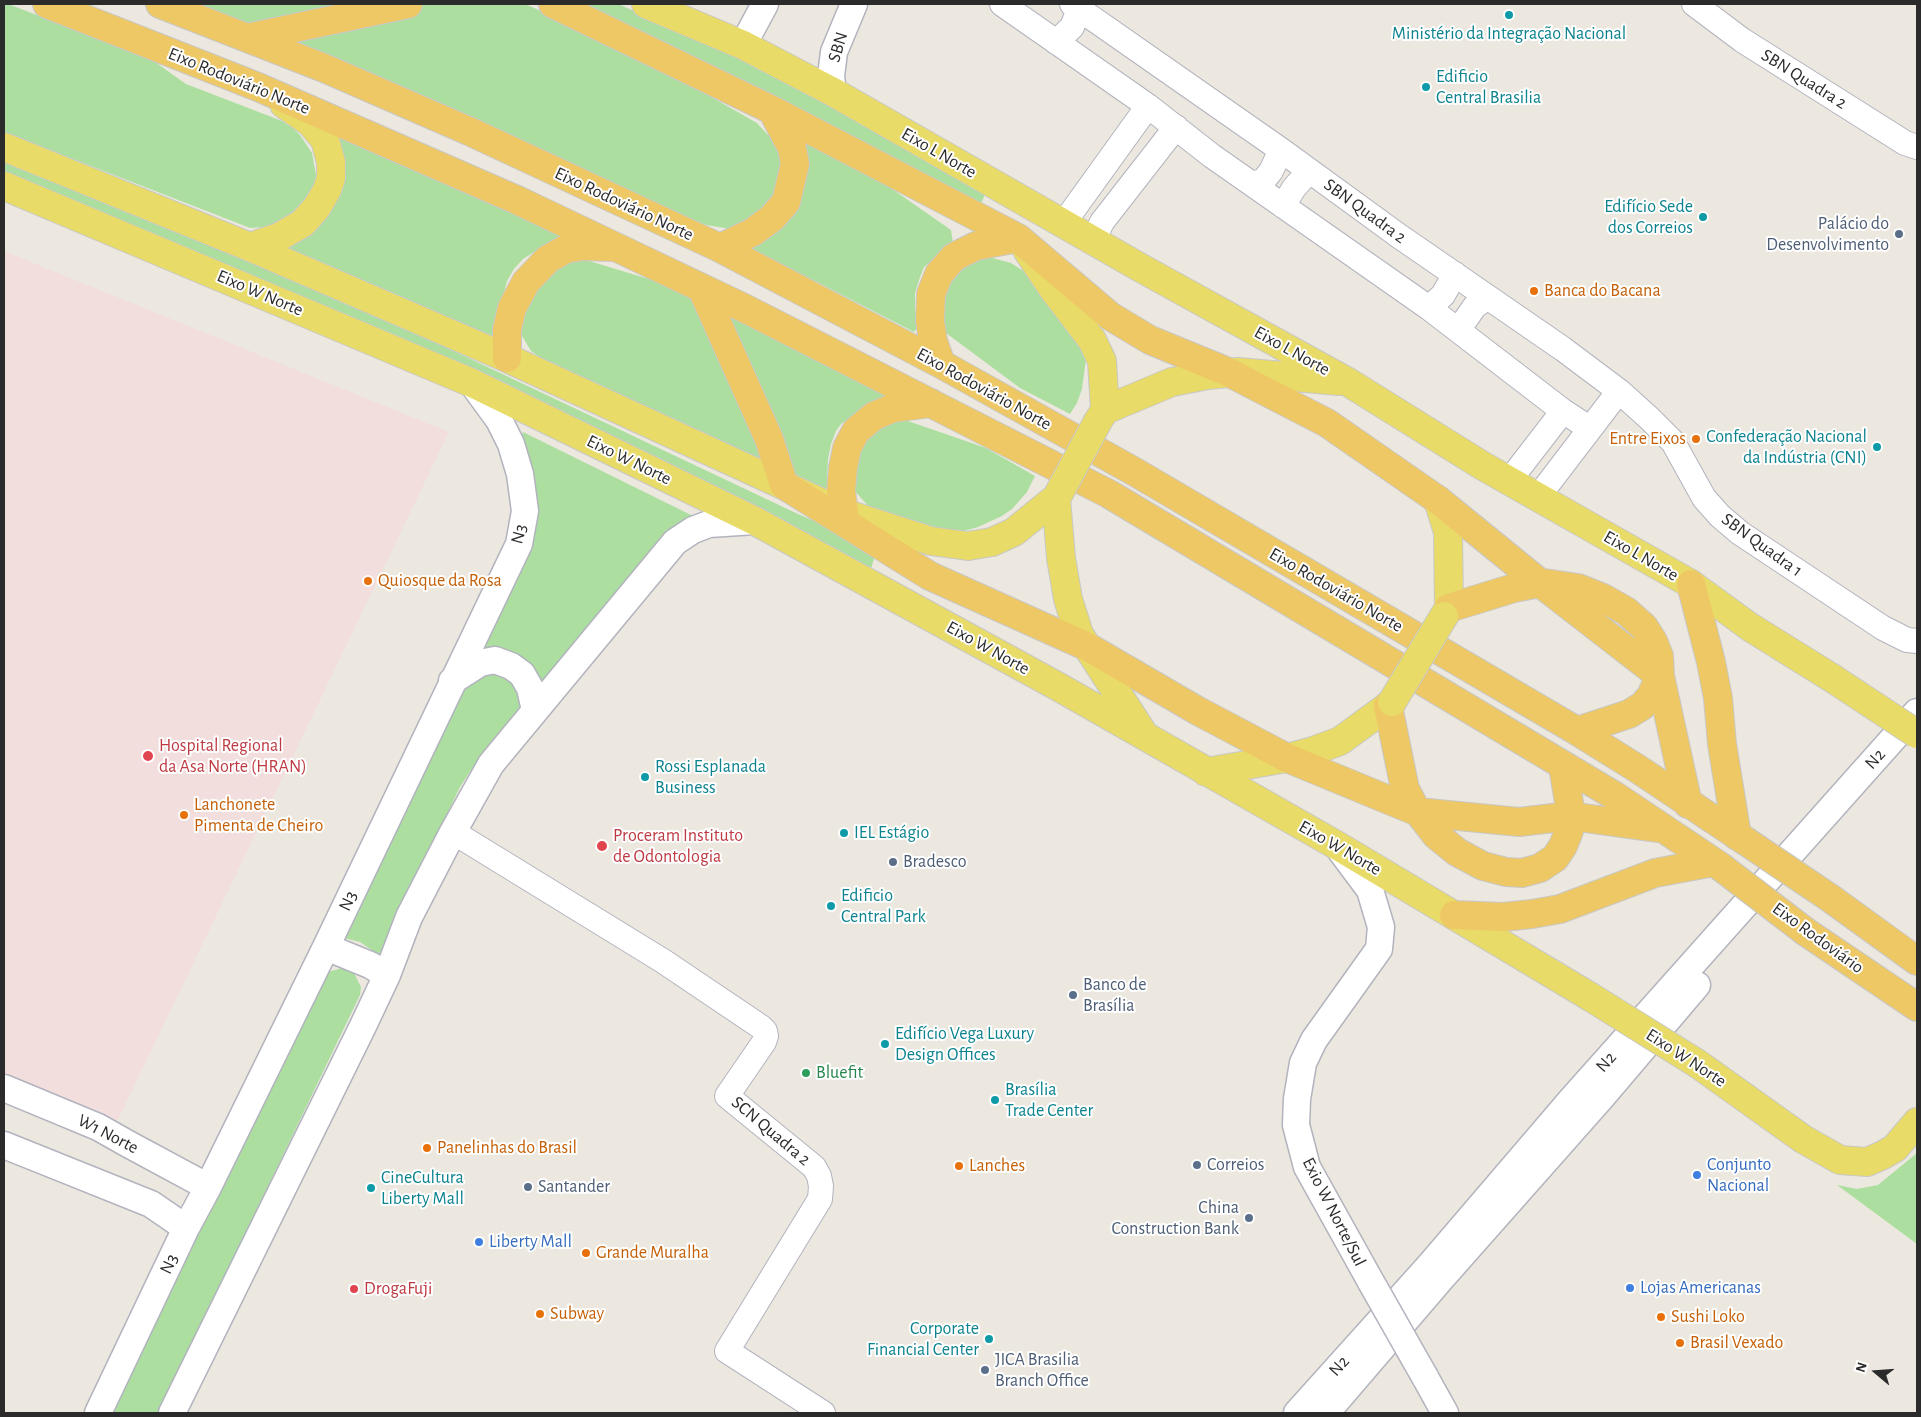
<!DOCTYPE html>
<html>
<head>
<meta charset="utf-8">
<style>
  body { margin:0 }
  #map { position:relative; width:1921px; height:1417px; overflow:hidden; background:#ece8df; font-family:"Alegreya Sans",sans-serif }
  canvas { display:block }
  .frame { position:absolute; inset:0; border:5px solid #2b2b2b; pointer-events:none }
  .north { position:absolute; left:1851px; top:1347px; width:50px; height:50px; -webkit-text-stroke:4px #fff; paint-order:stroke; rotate:288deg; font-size:14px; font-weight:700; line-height:20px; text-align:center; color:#2b2b2b }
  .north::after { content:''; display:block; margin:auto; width:18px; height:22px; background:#2b2b2b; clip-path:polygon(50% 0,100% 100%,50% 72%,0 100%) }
</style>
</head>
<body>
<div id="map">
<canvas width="1921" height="1417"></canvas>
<div class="frame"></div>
<div class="north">N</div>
</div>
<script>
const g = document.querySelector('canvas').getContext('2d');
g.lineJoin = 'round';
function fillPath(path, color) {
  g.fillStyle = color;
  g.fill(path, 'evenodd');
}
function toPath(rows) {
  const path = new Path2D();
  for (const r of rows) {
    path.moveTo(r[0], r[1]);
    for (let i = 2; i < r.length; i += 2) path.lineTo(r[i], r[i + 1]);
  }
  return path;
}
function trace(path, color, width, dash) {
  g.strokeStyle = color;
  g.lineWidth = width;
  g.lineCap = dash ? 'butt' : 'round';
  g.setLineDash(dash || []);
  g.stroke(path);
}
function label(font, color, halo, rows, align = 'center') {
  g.font = font + ' "Alegreya Sans",sans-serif';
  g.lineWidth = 4;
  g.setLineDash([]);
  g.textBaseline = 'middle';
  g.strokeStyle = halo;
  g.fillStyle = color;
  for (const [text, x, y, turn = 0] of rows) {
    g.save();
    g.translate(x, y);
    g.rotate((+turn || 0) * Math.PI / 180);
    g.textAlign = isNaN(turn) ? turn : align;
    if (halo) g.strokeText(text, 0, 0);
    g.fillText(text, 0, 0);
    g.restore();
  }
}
fillPath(toPath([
  [4,251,449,432,115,1126,4,1080]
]), '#f2dedd');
fillPath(toPath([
  [4,4,8,4,148,57,186,84,282,121,293,128,300,135,312,153,316,175,313,190,299,210,277,223,266,227,250,228,4,132],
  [193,4,525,4,573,25,662,69,757,123,777,145,782,174,778,194,761,213,731,229,706,225],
  [574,4,618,4,754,63,949,173,986,192,980,206],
  [324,130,570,240,536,251,523,259,514,269,507,281,503,297,505,351,269,248,318,221],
  [803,137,885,184,951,230,953,243,924,267,919,280,915,293,915,309,918,326,914,332,753,249,752,241],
  [4,161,260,266,403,327,798,514,877,548,871,569,4,177],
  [989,257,1011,263,1025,272,1068,311,1086,359,1082,389,1077,403,1070,414,1020,388,946,333,941,326,939,285,964,261],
  [570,260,586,260,652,280,718,310,892,398,874,401,841,424,836,431,831,444,828,459,827,480,830,488,828,491,547,362,531,351,522,336,520,322,529,289],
  [905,420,986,448,1035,476,1027,492,1012,509,1002,516,978,527,964,531,936,528,870,508,852,488,853,445,879,422],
  [523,432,693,516,682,521,671,529,536,693,476,655,536,501,535,479,521,437],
  [487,667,515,680,521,707,518,714,469,773,460,787,379,955,360,942,340,937,461,684],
  [342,968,354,973,361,987,360,995,159,1413,113,1413,320,979,328,972],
  [1917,1153,1917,1244,1837,1185,1857,1189,1878,1185]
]), '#acdf9f');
const tertiary = toPath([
  [1002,4,1148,106,1212,156,1429,308,1563,411,1589,428],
  [1072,4,1281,150,1399,236,1563,349,1619,391,1649,418,1673,442,1704,498,1720,516,1740,533,1883,628,1907,640,1917,641],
  [1694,4,1742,40,1905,143,1917,147],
  [1056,42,1072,27,1079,9],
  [1254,184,1264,180,1271,171,1281,150],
  [1283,206,1294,188,1309,171],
  [1063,224,1148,106],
  [1093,241,1102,222,1176,127],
  [1429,308,1443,295,1455,274],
  [1459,329,1475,306,1487,298],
  [1509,481,1563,411],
  [1538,497,1619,391],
  [453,832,663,961,761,1027,765,1031,766,1036,764,1042,727,1096,814,1167,819,1176,821,1186,820,1199,727,1351,823,1413]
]);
const secondary = toPath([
  [743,45,765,4],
  [833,92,831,76,834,52,854,4],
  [452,681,480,663,495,660,511,666,522,674,530,688,535,710],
  [1338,847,1370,890,1381,927,1379,949,1314,1040,1303,1063,1297,1099,1296,1125,1307,1167,1371,1282],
  [326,947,370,965,387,975],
  [4,1088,98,1127,130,1145,208,1187],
  [4,1145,151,1204,186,1228],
  [1425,1377,1445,1413],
  [98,1413,186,1228,208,1187,326,947,519,544,525,511,520,474,511,444,499,420,472,383],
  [172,1413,363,1026,387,975,409,917,453,832,491,764,675,542,693,530,709,524,755,521],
  [1297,1413,1430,1265,1572,1099,1917,712],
  [1326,1413,1440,1280,1602,1097,1697,985]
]);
const primary = toPath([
  [646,4,743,45,833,92,1141,268,1348,382,1483,466,1691,584,1750,627,1832,678],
  [4,147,250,247,507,358,844,513,931,541,968,546,992,542,1014,532,1056,498],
  [4,186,472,383,755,521,1057,686,1338,846,1589,996],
  [250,247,279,237,303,223,317,207,327,190,331,178,331,162,325,140,311,123,284,104],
  [1027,250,1053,289,1092,340,1102,361,1105,410],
  [1098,421,1105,410,1172,382,1208,375,1238,372,1339,381],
  [1058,495,1056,498,1061,558,1068,599,1079,634,1143,733],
  [1438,500,1448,532,1449,608,1444,616],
  [1206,772,1287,758,1313,751,1340,741,1388,706,1392,702],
  [1698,1064,1803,1139,1840,1160,1867,1162,1883,1155,1895,1148,1917,1122]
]);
const trunk = toPath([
  [47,4,258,87,517,200,746,309,1109,494,1615,796,1721,867],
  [160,4,324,68,471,132,720,248,941,364,1135,472,1577,731,1638,769,1744,840],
  [553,4,772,110,1018,238,1110,316,1150,340,1228,372,1327,423,1438,500,1540,583,1660,676,1688,804],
  [247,38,408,4],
  [720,248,753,232,772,218,786,202,795,164,792,148,772,110],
  [702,289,769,439,784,485,930,576,1088,647,1198,711,1287,758,1418,812,1519,822,1570,816,1657,828],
  [507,358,507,330,512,308,526,282,548,259,566,249,582,246,612,247],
  [941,364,933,341,930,321,931,294,939,274,954,257,976,246,1018,238],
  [844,513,841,491,843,468,847,448,856,431,874,416,893,408,931,403],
  [1691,584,1711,662,1718,698,1722,744,1737,836],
  [1449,608,1514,588,1540,583,1551,584,1578,588,1603,598,1626,611,1644,627,1653,641,1659,656,1660,676,1651,696,1642,706,1629,714,1577,731],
  [1388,706,1405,789,1415,808,1436,835,1457,852,1483,866,1506,872,1522,873,1540,868,1555,858,1563,846,1569,831,1571,815,1563,766],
  [1830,898,1917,961],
  [1454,915,1503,917,1532,914,1560,909,1655,873,1714,862],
  [1806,932,1917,1007]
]);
trace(tertiary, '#b2b3be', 26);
trace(secondary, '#b2b3be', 29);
trace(primary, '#c8c8c8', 30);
trace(trunk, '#c8c8c8', 30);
trace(tertiary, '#fff', 24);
trace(secondary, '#fff', 26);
trace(primary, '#e8db68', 28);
trace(trunk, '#eec865', 28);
const secondaryBridge = toPath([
  [1371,1282,1425,1377]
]);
const primaryBridge = toPath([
  [1058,495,1098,421],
  [1832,678,1917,734],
  [1392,702,1444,616],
  [1589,996,1698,1064]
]);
const trunkBridge = toPath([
  [1744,840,1830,898],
  [1721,867,1806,932]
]);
trace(secondaryBridge, '#b2b3be', 29, []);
trace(primaryBridge, '#c8c8c8', 30, []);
trace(trunkBridge, '#c8c8c8', 30, []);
trace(secondaryBridge, '#fff', 26);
trace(primaryBridge, '#e8db68', 28);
trace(trunkBridge, '#eec865', 28);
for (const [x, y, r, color] of [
  [1509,15,5,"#0f9aa8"],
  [1426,87,5,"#0f9aa8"],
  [1703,217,5,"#0f9aa8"],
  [1899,234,5,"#5c6f8a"],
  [1534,291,5,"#e8710a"],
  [1696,439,5,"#e8710a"],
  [1877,447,5,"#0f9aa8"],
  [368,581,5,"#e8710a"],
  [148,756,6,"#e0444e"],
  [645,777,5,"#0f9aa8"],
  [184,815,5,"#e8710a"],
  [844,833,5,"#0f9aa8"],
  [602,846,6,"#e0444e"],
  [893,862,5,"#5c6f8a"],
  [831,906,5,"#0f9aa8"],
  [1073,995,5,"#5c6f8a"],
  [885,1044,5,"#0f9aa8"],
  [806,1073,5,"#2e9e5b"],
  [995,1100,5,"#0f9aa8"],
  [427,1148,5,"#e8710a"],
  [1197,1165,5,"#5c6f8a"],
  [959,1166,5,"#e8710a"],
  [1697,1175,5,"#3f7fe0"],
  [528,1187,5,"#5c6f8a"],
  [371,1188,5,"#0f9aa8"],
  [1249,1218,5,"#5c6f8a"],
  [479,1242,5,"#3f7fe0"],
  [586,1253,5,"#e8710a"],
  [1630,1288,5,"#3f7fe0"],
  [354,1289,5,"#e0444e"],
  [540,1314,5,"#e8710a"],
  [1661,1317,5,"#e8710a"],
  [989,1339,5,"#0f9aa8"],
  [1680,1343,5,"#e8710a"],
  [985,1370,5,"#5c6f8a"]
]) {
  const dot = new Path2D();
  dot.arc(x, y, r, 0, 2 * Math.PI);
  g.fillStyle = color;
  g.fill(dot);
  trace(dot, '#fff', 2);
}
label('18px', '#0d838f', '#fff', [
  ["Ministério da Integração Nacional",1509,34,"center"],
  ["Edificio",1436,77],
  ["Central Brasilia",1436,98],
  ["Edifício Sede",1693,207,"right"],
  ["dos Correios",1693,228,"right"],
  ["Confederação Nacional",1867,437,"right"],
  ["da Indústria (CNI)",1867,458,"right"],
  ["Rossi Esplanada",655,767],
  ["Business",655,788],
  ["IEL Estágio",854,833],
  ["Edificio",841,896],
  ["Central Park",841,917],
  ["Edifício Vega Luxury",895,1034],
  ["Design Offices",895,1055],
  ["Brasília",1005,1090],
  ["Trade Center",1005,1111],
  ["CineCultura",381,1178],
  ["Liberty Mall",381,1199],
  ["Corporate",979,1329,"right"],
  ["Financial Center",979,1350,"right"]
], 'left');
label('18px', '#2b2b2b', '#fff', [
  ["SBN",838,47,-73],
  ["SBN Quadra 2",1804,79,32],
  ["Eixo Rodoviário Norte",239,81,22],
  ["Eixo L Norte",939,153,30],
  ["Eixo Rodoviário Norte",624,204,25],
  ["SBN Quadra 2",1365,211,36],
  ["Eixo W Norte",260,293,23],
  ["Eixo L Norte",1292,351,29],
  ["Eixo Rodoviário Norte",984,389,29],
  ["Eixo W Norte",629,460,26],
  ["N3",519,534,-75],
  ["SBN Quadra 1",1762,545,36],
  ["Eixo L Norte",1641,556,30],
  ["Eixo Rodoviário Norte",1336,590,30],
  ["Eixo W Norte",988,648,29],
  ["N2",1875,759,-48],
  ["Eixo W Norte",1340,848,30],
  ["N3",348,901,-65],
  ["Eixo Rodoviário",1818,938,36],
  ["Eixo W Norte",1686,1058,33],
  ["N2",1606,1062,-48],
  ["SCN Quadra 2",771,1131,40],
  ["W1 Norte",108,1134,27],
  ["Exio W Norte/Sul",1334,1212,63],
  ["N3",169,1264,-65],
  ["N2",1339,1366,-48]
]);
label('18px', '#4e5e75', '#fff', [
  ["Palácio do",1889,224,"right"],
  ["Desenvolvimento",1889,245,"right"],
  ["Bradesco",903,862],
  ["Banco de",1083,985],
  ["Brasília",1083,1006],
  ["Correios",1207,1165],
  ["Santander",538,1187],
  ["China",1239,1208,"right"],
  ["Construction Bank",1239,1229,"right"],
  ["JICA Brasilia",995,1360],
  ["Branch Office",995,1381]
], 'left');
label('18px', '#c56008', '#fff', [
  ["Banca do Bacana",1544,291],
  ["Entre Eixos",1686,439,"right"],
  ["Quiosque da Rosa",378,581],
  ["Lanchonete",194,805],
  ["Pimenta de Cheiro",194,826],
  ["Panelinhas do Brasil",437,1148],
  ["Lanches",969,1166],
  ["Grande Muralha",596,1253],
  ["Subway",550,1314],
  ["Sushi Loko",1671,1317],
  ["Brasil Vexado",1690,1343]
], 'left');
label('18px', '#be3a42', '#fff', [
  ["Hospital Regional",159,746],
  ["da Asa Norte (HRAN)",159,767],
  ["Proceram Instituto",613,836],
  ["de Odontologia",613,857],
  ["DrogaFuji",364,1289]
], 'left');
label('18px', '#27864d', '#fff', [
  ["Bluefit",816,1073]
], 'left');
label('18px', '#366cbe', '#fff', [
  ["Conjunto",1707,1165],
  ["Nacional",1707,1186],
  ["Liberty Mall",489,1242],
  ["Lojas Americanas",1640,1288]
], 'left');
</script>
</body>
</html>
